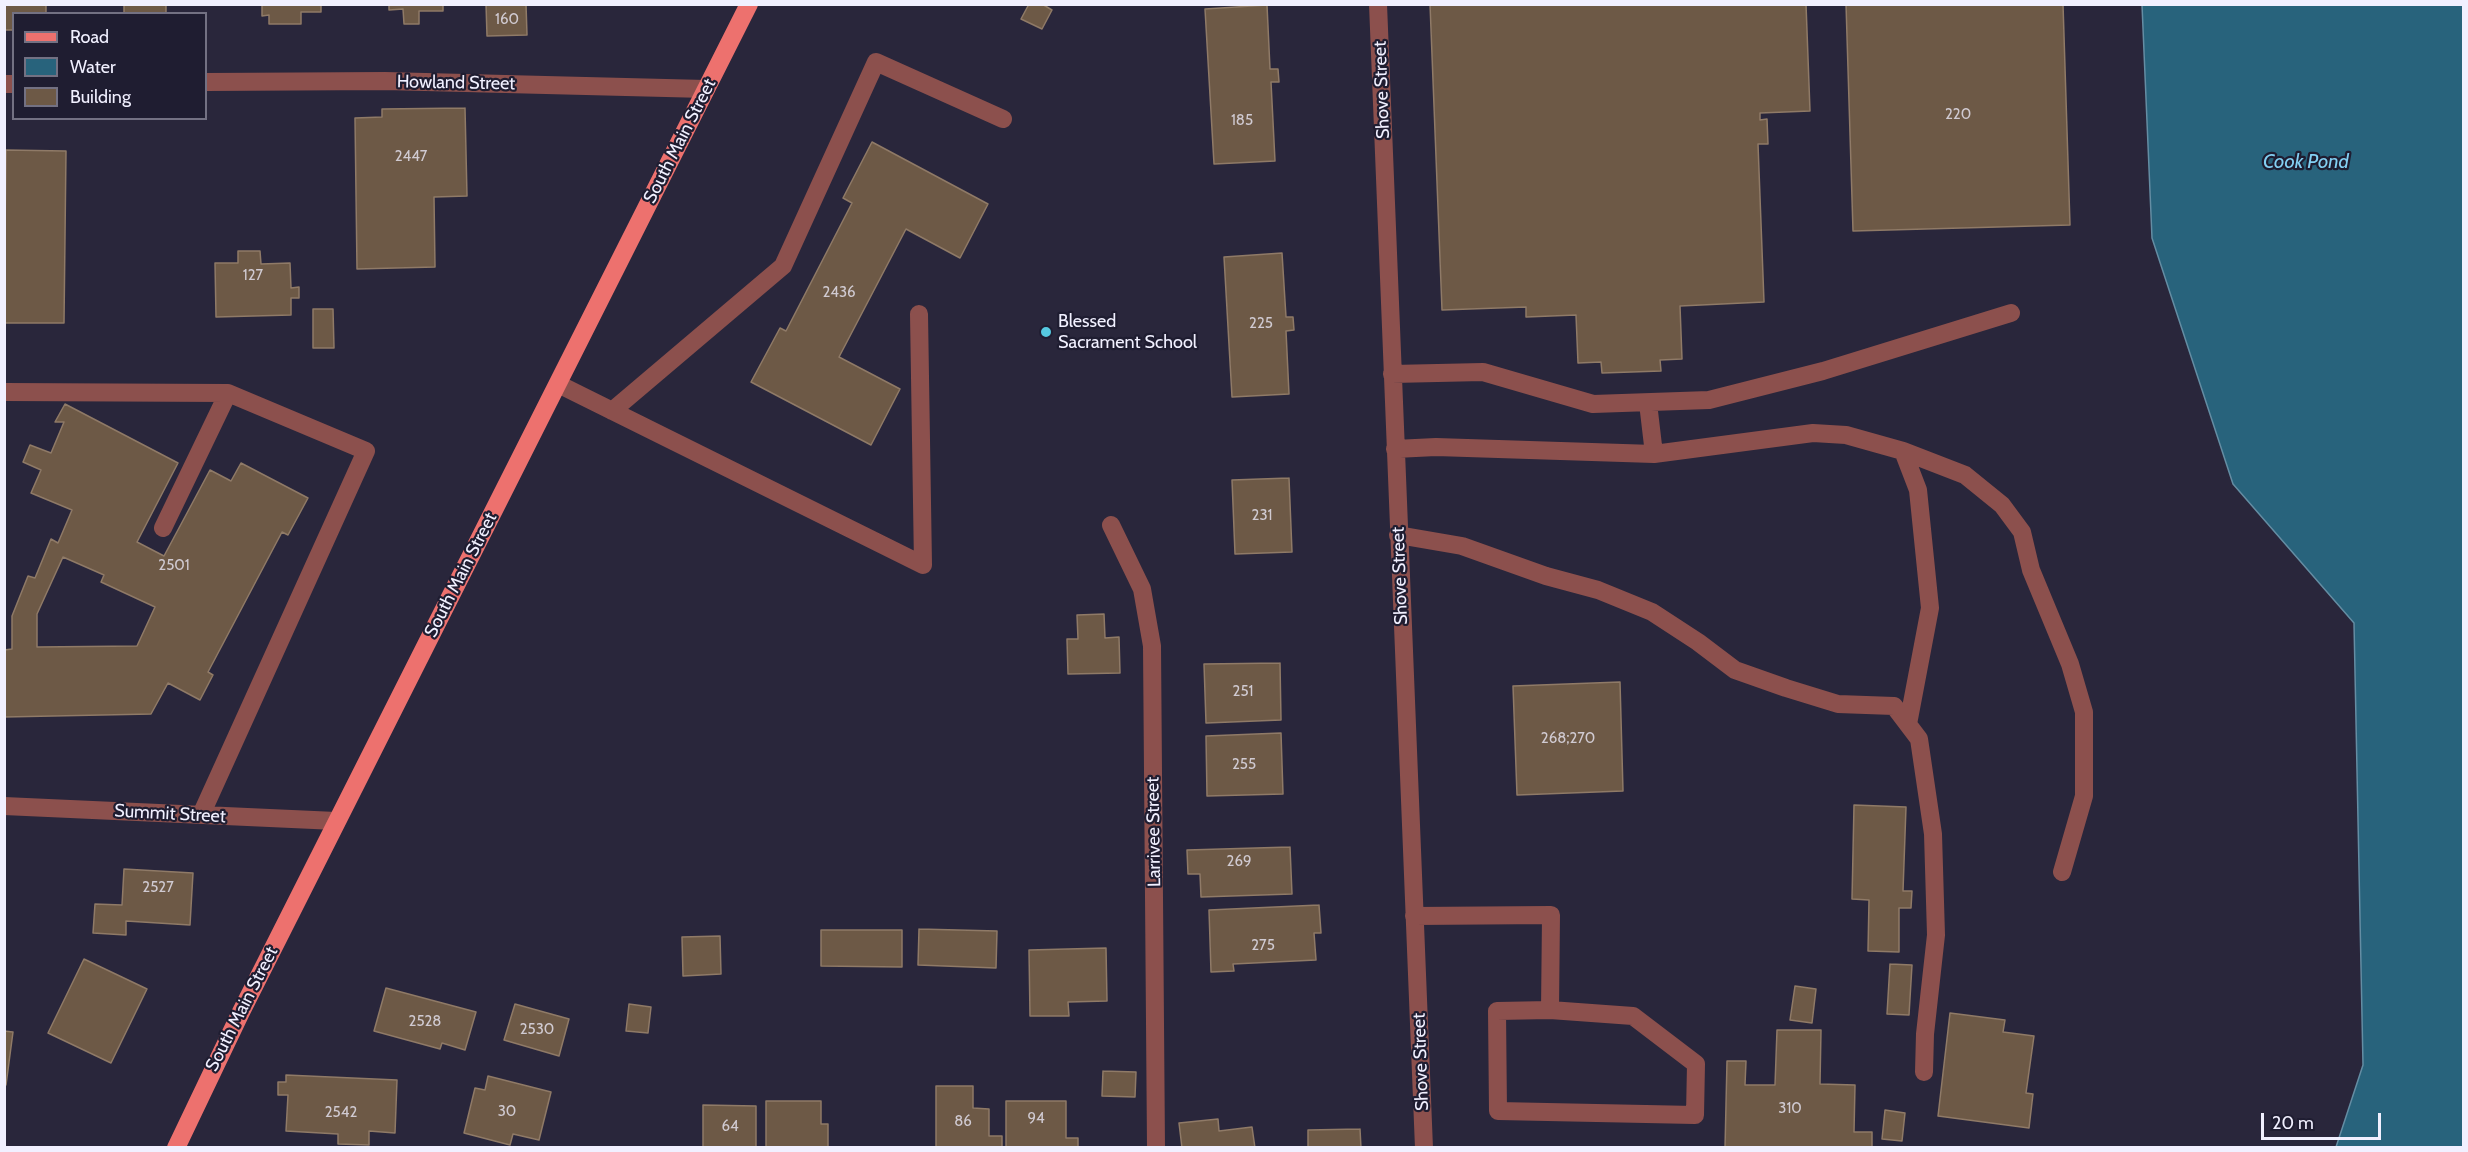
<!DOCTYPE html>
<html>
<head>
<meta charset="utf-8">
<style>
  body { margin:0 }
  #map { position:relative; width:2468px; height:1152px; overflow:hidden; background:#29263b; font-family:Cabin,sans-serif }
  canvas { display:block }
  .frame { position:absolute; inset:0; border:6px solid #f1f0ff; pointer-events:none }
  .legend { position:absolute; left:12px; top:12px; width:195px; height:108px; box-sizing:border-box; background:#1f1d31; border:2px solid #737183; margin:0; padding:8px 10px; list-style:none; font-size:18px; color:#f1f0ff }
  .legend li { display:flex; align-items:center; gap:12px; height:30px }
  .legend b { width:30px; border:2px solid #737183 }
  .scale { position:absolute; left:2261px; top:1113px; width:120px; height:27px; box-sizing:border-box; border:3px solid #f1f0ff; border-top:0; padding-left:8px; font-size:18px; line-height:21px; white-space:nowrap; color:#f1f0ff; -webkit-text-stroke:4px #1f1d31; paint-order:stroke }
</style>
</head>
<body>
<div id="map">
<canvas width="2468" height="1152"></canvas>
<div class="frame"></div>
<ul class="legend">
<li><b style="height:8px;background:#ed716e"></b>Road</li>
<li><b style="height:16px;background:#28637c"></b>Water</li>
<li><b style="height:16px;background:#6d5946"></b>Building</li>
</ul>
<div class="scale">20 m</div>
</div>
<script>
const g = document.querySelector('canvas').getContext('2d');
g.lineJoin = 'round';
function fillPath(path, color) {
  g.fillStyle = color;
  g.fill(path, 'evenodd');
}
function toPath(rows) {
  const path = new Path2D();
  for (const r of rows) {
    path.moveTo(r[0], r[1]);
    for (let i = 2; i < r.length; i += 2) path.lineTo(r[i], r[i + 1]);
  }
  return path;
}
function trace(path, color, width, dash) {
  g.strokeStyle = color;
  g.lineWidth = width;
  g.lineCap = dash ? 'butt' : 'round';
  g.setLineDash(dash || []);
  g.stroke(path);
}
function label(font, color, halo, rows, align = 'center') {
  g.font = font + ' Cabin,sans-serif';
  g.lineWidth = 4.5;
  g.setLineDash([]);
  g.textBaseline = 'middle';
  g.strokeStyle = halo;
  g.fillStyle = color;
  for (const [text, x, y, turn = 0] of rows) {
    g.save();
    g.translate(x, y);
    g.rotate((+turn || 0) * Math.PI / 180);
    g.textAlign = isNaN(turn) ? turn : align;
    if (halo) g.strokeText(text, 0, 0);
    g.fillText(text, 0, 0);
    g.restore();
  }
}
const water = toPath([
  [2142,5,2463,5,2463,1147,2336,1147,2363,1065,2354,623,2233,484,2152,238,2142,5]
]);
fillPath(water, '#28637c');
trace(water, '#648da3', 1.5);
const building = toPath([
  [4,4,46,4,46,14,14,14,14,30,4,30,4,4],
  [124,4,166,4,166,14,124,14,124,4],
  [262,4,321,4,321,12,301,12,301,24,269,24,269,15,262,16,262,4],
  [389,4,443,4,443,11,419,11,419,24,404,24,403,9,389,10,389,4],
  [486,4,526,4,527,35,487,36,486,4],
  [1029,4,1042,4,1052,10,1042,29,1021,19,1029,4],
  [1430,4,1806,4,1810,111,1760,113,1760,120,1767,119,1768,144,1758,144,1764,302,1680,306,1682,359,1660,360,1661,371,1602,373,1601,362,1578,363,1576,315,1526,317,1526,307,1442,310,1430,4],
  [1846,4,2063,4,2070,225,1853,231,1846,4],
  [1267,5,1270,69,1278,69,1279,82,1271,82,1275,161,1214,164,1205,9,1267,5],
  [465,108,467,196,434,197,435,267,357,269,355,118,382,117,382,109,465,108],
  [872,142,988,204,960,258,906,229,839,357,900,389,871,445,751,382,780,328,786,331,852,203,843,198,872,142],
  [6,150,66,151,64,323,4,323,6,150],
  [238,251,260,251,261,264,290,263,291,288,299,287,299,298,291,298,291,315,216,317,215,263,238,263,238,251],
  [1282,253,1286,317,1293,317,1294,330,1286,331,1289,394,1232,397,1224,257,1282,253],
  [313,309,333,309,334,348,313,348,313,309],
  [65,404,178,463,137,542,164,556,210,470,231,481,241,463,308,498,288,535,282,532,208,672,213,675,200,700,168,683,151,714,4,717,4,650,12,649,12,616,28,576,35,578,51,539,58,543,72,510,31,493,41,470,23,462,30,445,51,453,64,422,55,422,65,404],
  [63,557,104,575,101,582,155,607,137,646,37,647,37,614,63,557],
  [1289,478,1292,552,1235,554,1232,480,1289,478],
  [1104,614,1105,638,1119,637,1120,673,1068,674,1067,639,1078,639,1077,615,1104,614],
  [1280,663,1281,720,1206,723,1204,664,1280,663],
  [1620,682,1623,791,1517,795,1513,686,1620,682],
  [1281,733,1283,794,1207,796,1206,736,1281,733],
  [1854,805,1906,807,1903,891,1912,891,1911,908,1899,908,1899,952,1868,951,1869,900,1852,899,1854,805],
  [1290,847,1292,894,1201,897,1200,874,1188,874,1187,850,1290,847],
  [124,869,193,873,190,925,126,921,126,935,93,933,95,904,122,905,124,869],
  [1319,905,1321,933,1314,933,1316,960,1233,964,1234,971,1211,972,1209,910,1319,905],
  [919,929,997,931,996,968,918,965,919,929],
  [821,930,902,930,902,967,821,966,821,930],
  [720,936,721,974,683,976,682,937,720,936],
  [1106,948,1107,1001,1068,1002,1069,1016,1030,1016,1029,950,1106,948],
  [84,959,147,989,111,1063,48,1033,84,959],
  [1890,964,1912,965,1909,1015,1887,1014,1890,964],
  [1795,986,1816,989,1812,1023,1790,1020,1795,986],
  [386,988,476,1012,465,1050,442,1043,440,1049,374,1031,386,988],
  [515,1004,569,1019,559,1056,504,1040,515,1004],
  [629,1004,651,1007,648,1033,626,1031,629,1004],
  [1950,1013,2005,1020,2003,1032,2034,1036,2026,1093,2033,1094,2029,1128,1938,1116,1950,1013],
  [1777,1030,1821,1030,1820,1084,1855,1085,1854,1132,1872,1132,1872,1148,1725,1148,1727,1061,1746,1061,1745,1085,1775,1085,1777,1030],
  [4,1031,13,1032,6,1085,4,1084,4,1031],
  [1103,1071,1136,1072,1135,1097,1102,1096,1103,1071],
  [286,1075,397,1080,395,1133,369,1131,369,1145,338,1144,338,1134,286,1131,288,1095,278,1095,278,1082,286,1082,286,1075],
  [488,1076,551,1092,539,1140,513,1134,510,1145,464,1133,475,1088,485,1090,488,1076],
  [936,1086,973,1086,973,1108,989,1109,989,1136,1002,1136,1002,1148,936,1148,936,1086],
  [766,1101,821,1101,821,1124,828,1124,828,1148,766,1148,766,1101],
  [1006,1101,1066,1101,1066,1138,1078,1138,1078,1148,1006,1148,1006,1101],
  [703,1105,756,1106,756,1148,703,1148,703,1105],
  [1885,1110,1905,1113,1902,1141,1882,1139,1885,1110],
  [1218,1119,1219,1131,1252,1127,1255,1148,1182,1148,1179,1123,1218,1119],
  [1360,1129,1361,1148,1308,1148,1308,1130,1360,1129]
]);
fillPath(building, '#6d5946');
trace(building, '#8f7a67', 1.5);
trace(toPath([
  [1378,4,1424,1148],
  [206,82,385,81,706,89],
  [4,84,14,84],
  [1392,374,1483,372,1593,404,1709,400,1823,371,2011,313],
  [558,384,923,565,919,314],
  [4,392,228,393,366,451,201,815],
  [1648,403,1654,454],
  [612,411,783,266,876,62,1003,119],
  [1395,449,1436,447,1654,454,1813,433,1846,435,1903,451,1918,490,1930,608,1908,724],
  [1903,451,1965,475,2002,505,2022,532,2031,570,2070,664,2084,712,2084,796,2062,872],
  [1111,525,1142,589,1152,646,1156,1148],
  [163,528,228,393],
  [1398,535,1462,546,1546,576,1598,590,1652,612,1698,642,1735,670,1786,688,1838,704,1894,706,1919,739,1933,834,1936,935,1925,1034,1924,1072],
  [4,806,336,821],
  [1414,916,1551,915,1550,1010,1633,1016,1696,1064,1695,1115,1498,1111,1497,1011,1550,1010]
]), '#8c504d', 18);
trace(toPath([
  [176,1148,241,1012,749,4]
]), '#ed716e', 18);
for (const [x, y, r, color] of [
  [1046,332,6,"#56c9e1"]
]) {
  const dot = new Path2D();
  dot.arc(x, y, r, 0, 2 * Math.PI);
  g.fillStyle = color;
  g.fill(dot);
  trace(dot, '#1f1d31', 2);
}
label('15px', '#d0cad1', null, [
  ["160",507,20],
  ["220",1958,115],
  ["185",1242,121],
  ["2447",411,157],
  ["127",253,276],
  ["2436",839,293],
  ["225",1261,324],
  ["231",1262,516],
  ["2501",174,566],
  ["251",1243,692],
  ["268;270",1568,739],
  ["255",1244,765],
  ["269",1239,862],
  ["2527",158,888],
  ["275",1263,946],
  ["2528",425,1022],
  ["2530",537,1030],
  ["310",1790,1109],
  ["30",507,1112],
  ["2542",341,1113],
  ["94",1036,1119],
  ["86",963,1122],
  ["64",730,1127]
]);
label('18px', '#f1f0ff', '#1f1d31', [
  ["Howland Street",456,83,1],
  ["Shove Street",1382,90,-92],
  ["South Main Street",680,141,-63],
  ["South Main Street",461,575,-63],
  ["Shove Street",1400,576,-92],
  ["Summit Street",170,814,3],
  ["Larrivee Street",1154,832,-91],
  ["South Main Street",242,1009,-63],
  ["Shove Street",1421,1062,-92]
]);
label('18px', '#f1f0ff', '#1f1d31', [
  ["Blessed",1058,322],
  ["Sacrament School",1058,343]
], 'left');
label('italic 20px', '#83d0f3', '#1f1d31', [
  ["Cook Pond",2306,162]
]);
</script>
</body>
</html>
